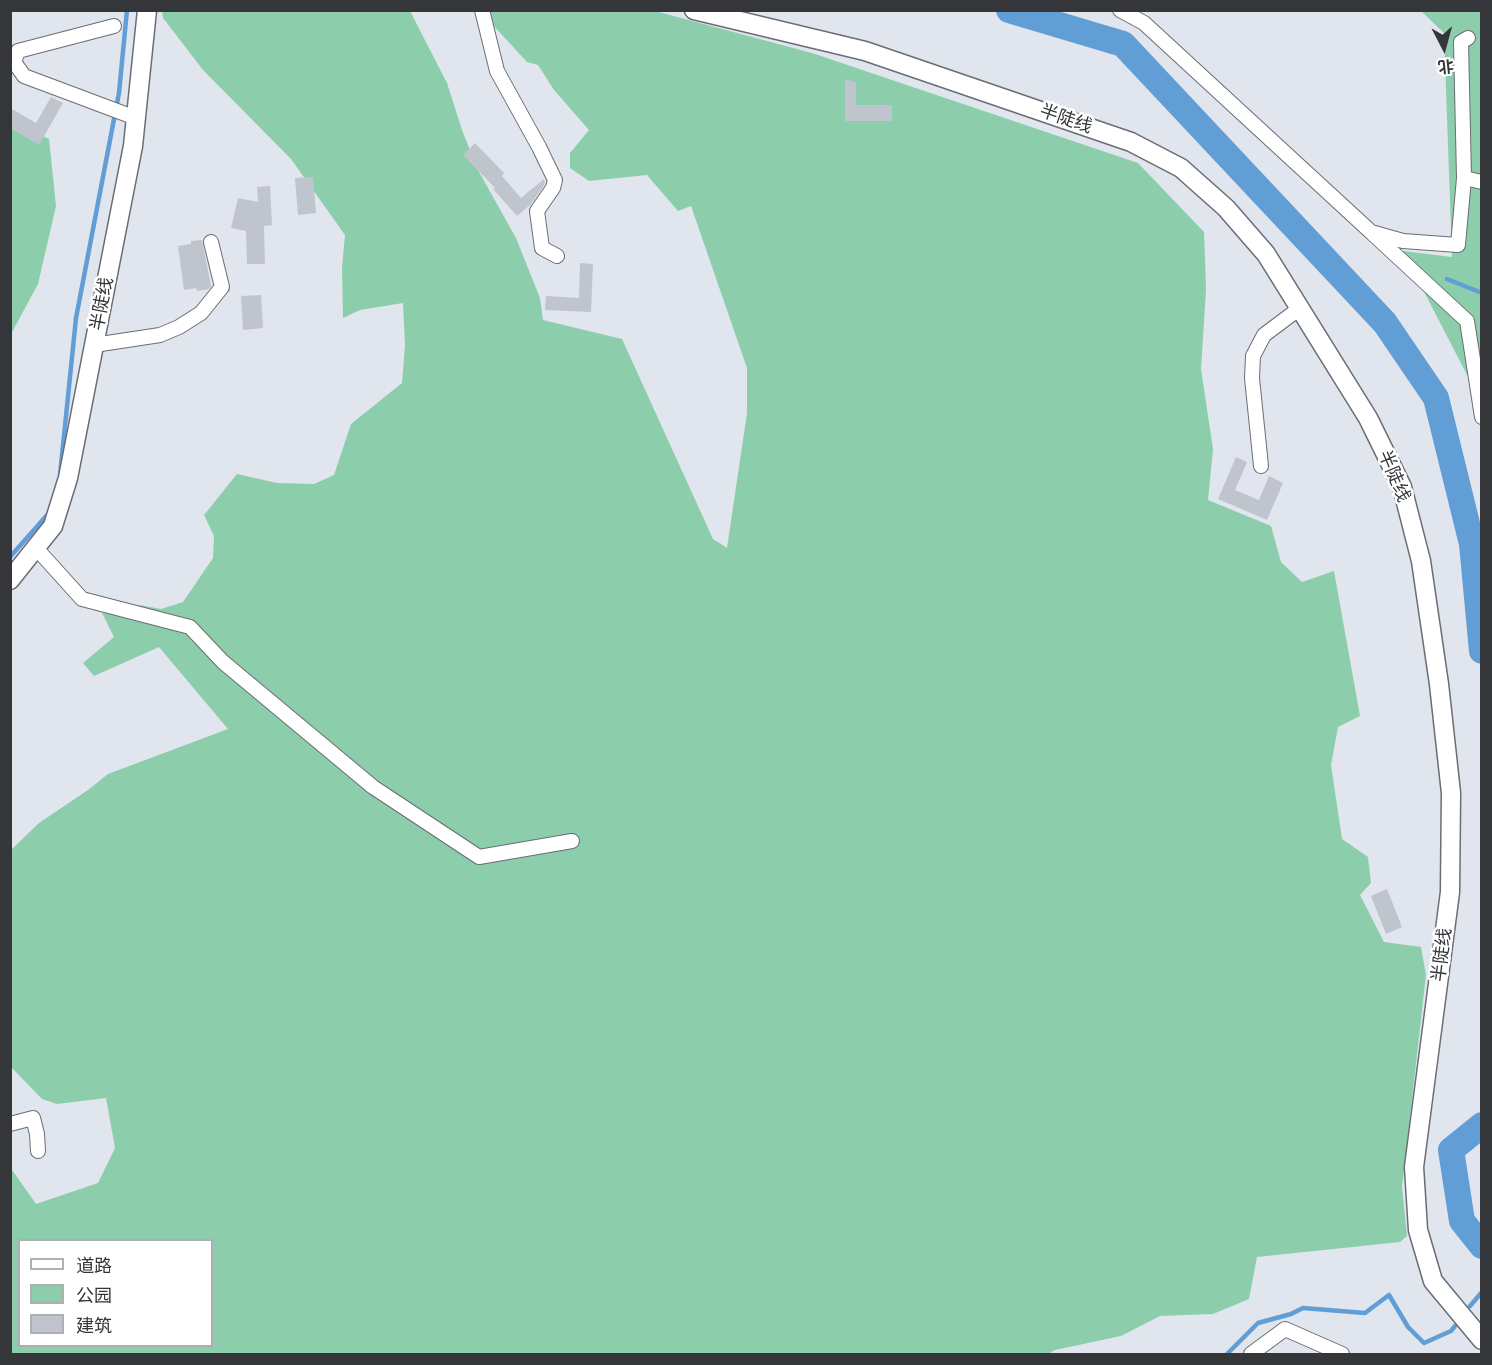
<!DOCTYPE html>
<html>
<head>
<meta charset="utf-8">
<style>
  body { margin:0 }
  #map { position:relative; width:1492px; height:1365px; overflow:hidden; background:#e0e5ee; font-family:Raleway,"Noto Sans SC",sans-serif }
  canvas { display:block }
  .frame { position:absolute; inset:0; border:12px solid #343639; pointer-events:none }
  .legend { position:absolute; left:18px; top:1239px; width:195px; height:108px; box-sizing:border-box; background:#fff; border:2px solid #aeafb0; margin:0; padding:8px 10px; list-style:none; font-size:18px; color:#343639 }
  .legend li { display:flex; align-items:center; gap:12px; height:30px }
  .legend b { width:30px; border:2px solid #aeafb0 }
  .north { position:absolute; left:1414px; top:18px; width:60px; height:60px; -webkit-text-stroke:4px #fff; paint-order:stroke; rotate:174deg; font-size:16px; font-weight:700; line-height:24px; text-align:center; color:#343639 }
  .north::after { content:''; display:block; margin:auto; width:21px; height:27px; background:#343639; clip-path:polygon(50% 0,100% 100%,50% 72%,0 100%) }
</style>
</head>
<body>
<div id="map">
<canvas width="1492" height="1365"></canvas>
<div class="frame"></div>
<ul class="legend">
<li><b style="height:8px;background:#fff"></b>道路</li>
<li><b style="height:16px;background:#8cceac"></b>公园</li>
<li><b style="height:16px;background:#c0c4cd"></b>建筑</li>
</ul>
<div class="north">北</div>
</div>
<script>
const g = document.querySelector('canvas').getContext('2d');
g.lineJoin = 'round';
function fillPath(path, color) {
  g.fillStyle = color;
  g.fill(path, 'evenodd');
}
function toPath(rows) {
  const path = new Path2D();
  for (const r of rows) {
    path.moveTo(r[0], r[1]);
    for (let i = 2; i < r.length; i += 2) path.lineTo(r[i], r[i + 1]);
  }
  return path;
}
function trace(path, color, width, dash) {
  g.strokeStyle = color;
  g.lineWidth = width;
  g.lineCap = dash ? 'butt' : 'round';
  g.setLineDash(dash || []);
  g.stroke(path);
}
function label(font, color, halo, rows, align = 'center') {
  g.font = font + ' Raleway,"Noto Sans SC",sans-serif';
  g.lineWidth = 5;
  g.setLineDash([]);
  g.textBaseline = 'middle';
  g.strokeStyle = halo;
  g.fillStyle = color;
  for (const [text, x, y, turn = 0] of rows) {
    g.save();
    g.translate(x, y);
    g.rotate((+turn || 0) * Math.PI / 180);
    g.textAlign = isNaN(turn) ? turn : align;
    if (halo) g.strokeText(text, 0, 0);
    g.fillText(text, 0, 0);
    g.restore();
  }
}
fillPath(toPath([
  [162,11,410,11,447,83,462,130,478,170,516,238,540,298,543,320,622,339,713,539,727,548,747,413,747,368,691,206,678,211,647,175,589,181,570,168,570,153,589,130,554,90,538,65,527,62,492,24,487,11,655,11,812,53,1138,163,1204,232,1206,289,1201,369,1213,449,1208,500,1271,526,1281,562,1302,582,1334,571,1360,716,1338,727,1331,765,1342,839,1368,857,1371,883,1360,895,1384,942,1421,947,1426,975,1402,1187,1407,1236,1400,1242,1257,1257,1249,1299,1213,1314,1160,1316,1121,1336,1055,1350,1048,1354,11,1354,10,1167,36,1204,98,1183,115,1148,106,1098,57,1104,42,1099,11,1067,11,850,39,823,88,790,108,774,228,729,159,647,94,676,83,663,114,637,102,613,140,605,161,609,183,602,213,558,214,536,204,515,237,474,277,483,314,484,334,475,351,424,402,383,405,345,403,303,360,310,343,318,342,268,345,235,291,159,203,70,163,18],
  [20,1240,212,1240,212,1346,20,1346],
  [1421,11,1481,11,1481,402,1403,251,1452,257,1444,33],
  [11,122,49,139,56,206,38,284,11,334]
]), '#8cceac');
trace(toPath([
  [1447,279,1482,293],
  [60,475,76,318,119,93,127,10],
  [10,557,48,514],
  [1470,1306,1482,1292],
  [1227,1354,1258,1323,1291,1314,1303,1308,1365,1313,1389,1295,1408,1327,1424,1343,1451,1331,1455,1326]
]), '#629ed6', 4.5);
trace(toPath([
  [1009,10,1123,44,1385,323,1436,398,1472,544,1482,651],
  [1482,1125,1451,1150,1462,1221,1482,1246]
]), '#629ed6', 26);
fillPath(toPath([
  [845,79,856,82,856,105,892,105,892,121,845,121],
  [51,97,63,103,39,145,10,128,10,108,36,123],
  [475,143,504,173,502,176,521,198,544,179,545,184,530,205,517,216,493,189,495,188,463,155],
  [313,177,316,213,298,215,295,178],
  [270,186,272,225,264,226,265,264,247,264,246,231,231,228,238,198,258,202,257,187],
  [202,240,211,286,209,289,197,291,196,288,184,290,178,246,191,244,191,241],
  [580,263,593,264,591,312,545,310,546,296,579,298],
  [261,295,263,328,243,330,241,296],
  [1236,457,1247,462,1235,490,1259,500,1269,476,1283,483,1267,520,1218,499],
  [1387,889,1402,927,1386,934,1371,896]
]), '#c0c4cd');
const street = toPath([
  [482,10,497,71,539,147,555,180,553,188,537,211,542,248,557,256],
  [1120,10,1144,23,1371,232,1403,241,1458,245,1464,178,1482,182],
  [114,26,18,51,14,62,24,76,136,118],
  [1464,178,1461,42,1468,38],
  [1373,234,1467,321,1482,417],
  [94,345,160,335,179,327,201,313,222,287,211,242],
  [1261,466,1252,378,1253,356,1264,335,1300,308],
  [36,548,82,599,190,627,223,662,373,787,479,857,572,841],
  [10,1124,33,1118,37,1134,38,1151],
  [1251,1354,1285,1329,1342,1354]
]);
const secondary = toPath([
  [694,10,865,51,1131,142,1181,168,1226,208,1266,254,1368,418,1402,487,1421,561,1439,684,1451,793,1450,892,1414,1167,1418,1230,1433,1281,1482,1340],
  [10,580,53,526,68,478,133,146,147,10]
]);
trace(street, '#696d74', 16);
trace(secondary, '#696d74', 21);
trace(street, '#fff', 14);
trace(secondary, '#fff', 18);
label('18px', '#343639', '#fff', [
  ["半陡线",1066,119,19],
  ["半陡线",102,304,-79],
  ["半陡线",1394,476,67],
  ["半陡线",1442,955,-83]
]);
</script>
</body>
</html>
